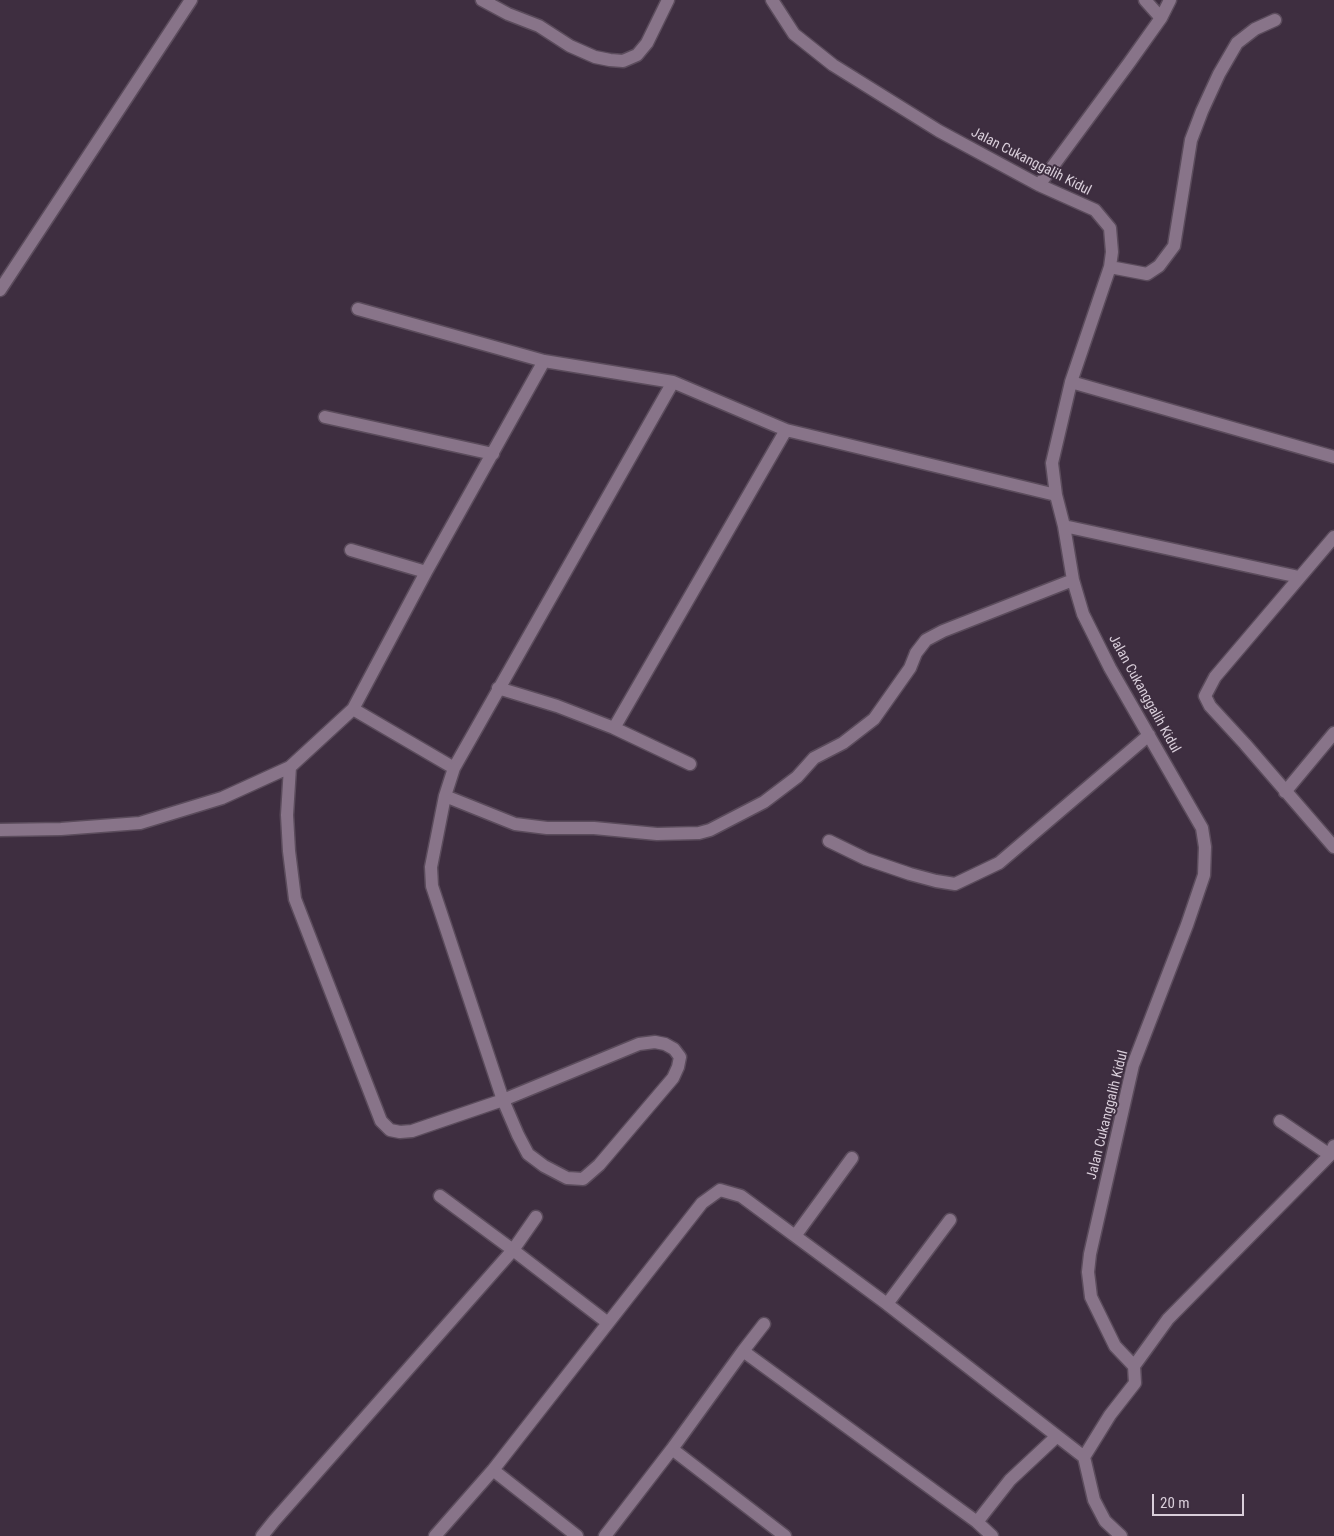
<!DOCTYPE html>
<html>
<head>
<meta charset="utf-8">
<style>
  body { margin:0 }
  #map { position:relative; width:1334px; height:1536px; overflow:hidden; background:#3e2e40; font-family:"Roboto Condensed",sans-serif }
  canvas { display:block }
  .scale { position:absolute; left:1152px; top:1494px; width:92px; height:22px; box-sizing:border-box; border:2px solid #d9ceda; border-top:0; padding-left:6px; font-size:15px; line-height:18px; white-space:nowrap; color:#d9ceda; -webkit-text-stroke:4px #3e2e40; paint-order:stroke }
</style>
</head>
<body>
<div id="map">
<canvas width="1334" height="1536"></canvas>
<div class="scale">20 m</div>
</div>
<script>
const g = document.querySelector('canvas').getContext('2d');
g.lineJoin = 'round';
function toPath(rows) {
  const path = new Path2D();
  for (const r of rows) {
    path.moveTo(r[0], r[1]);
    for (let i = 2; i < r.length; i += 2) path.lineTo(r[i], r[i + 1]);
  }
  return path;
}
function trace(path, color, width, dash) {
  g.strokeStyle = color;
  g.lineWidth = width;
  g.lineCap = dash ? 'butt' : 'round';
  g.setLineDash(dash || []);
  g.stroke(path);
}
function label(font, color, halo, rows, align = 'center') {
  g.font = font + ' "Roboto Condensed",sans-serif';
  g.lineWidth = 4;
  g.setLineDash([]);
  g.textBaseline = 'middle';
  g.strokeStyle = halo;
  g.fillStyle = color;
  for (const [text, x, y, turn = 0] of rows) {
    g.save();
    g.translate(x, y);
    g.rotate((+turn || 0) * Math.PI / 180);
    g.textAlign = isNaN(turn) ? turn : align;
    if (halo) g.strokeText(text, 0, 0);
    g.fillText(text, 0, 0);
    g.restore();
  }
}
const minor = toPath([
  [482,0,508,14,539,26,570,46,595,57,610,60,623,61,637,55,647,43,668,0],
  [772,0,794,34,833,65,939,131,1039,185,1095,210,1110,228,1112,252,1110,267,1071,382,1052,463,1056,495,1064,526,1073,580,1083,614,1110,668,1202,828,1205,847,1204,875,1187,925,1133,1065,1090,1254,1088,1272,1091,1297,1115,1346,1134,1366,1135,1383,1110,1415,1084,1457,1094,1500,1105,1521,1121,1536],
  [1145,0,1161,18],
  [1039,185,1129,63,1161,18,1170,0],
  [1110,267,1147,274,1159,266,1174,246,1191,140,1202,111,1219,74,1237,43,1255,29,1275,20],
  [0,290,191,0],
  [358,309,544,361,673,382,786,430,1056,495],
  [1071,382,1334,457],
  [325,417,493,454],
  [1064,526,1299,577],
  [1334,537,1215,677,1205,696,1210,706,1245,744,1334,847],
  [351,550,426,572],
  [498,688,557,706,614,728],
  [690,764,614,728,786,430],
  [290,767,287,815,289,851,295,899,381,1121,390,1130,400,1132,412,1131,503,1100,639,1044,655,1042,665,1044,674,1049,680,1057,678,1067,673,1078,599,1165,583,1179,567,1178,544,1166,528,1154,518,1135,503,1100,432,886,431,867,445,796,454,768,353,709],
  [454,768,673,382],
  [1285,792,1334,733],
  [445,796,515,824,547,828,594,828,657,834,699,833,710,830,764,802,797,777,814,758,843,743,874,719,910,668,916,653,926,640,943,631,1073,580],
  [0,830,61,829,140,823,222,798,290,767,353,709,426,572,544,361],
  [829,841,866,859,910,874,936,881,955,884,999,863,1149,735],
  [1280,1121,1330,1155],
  [440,1196,513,1250,608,1323],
  [795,1236,852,1158],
  [887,1304,950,1220],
  [743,1351,764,1324],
  [1134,1366,1168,1319,1330,1155,1334,1146],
  [672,1449,785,1536],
  [493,1470,577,1536],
  [977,1522,1010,1480,1056,1437],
  [262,1536,274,1521,513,1250,536,1217],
  [435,1536,493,1470,702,1203,720,1190,741,1196,887,1304,1084,1457],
  [605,1536,672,1449,743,1351,977,1522,992,1536]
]);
trace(minor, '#5b4c5c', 15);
trace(minor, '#887489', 12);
label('14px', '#d9ceda', '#3e2e40', [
  ["Jalan Cukanggalih Kidul",1031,162,27],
  ["Jalan Cukanggalih Kidul",1144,694,61],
  ["Jalan Cukanggalih Kidul",1108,1115,-76]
]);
</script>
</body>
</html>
